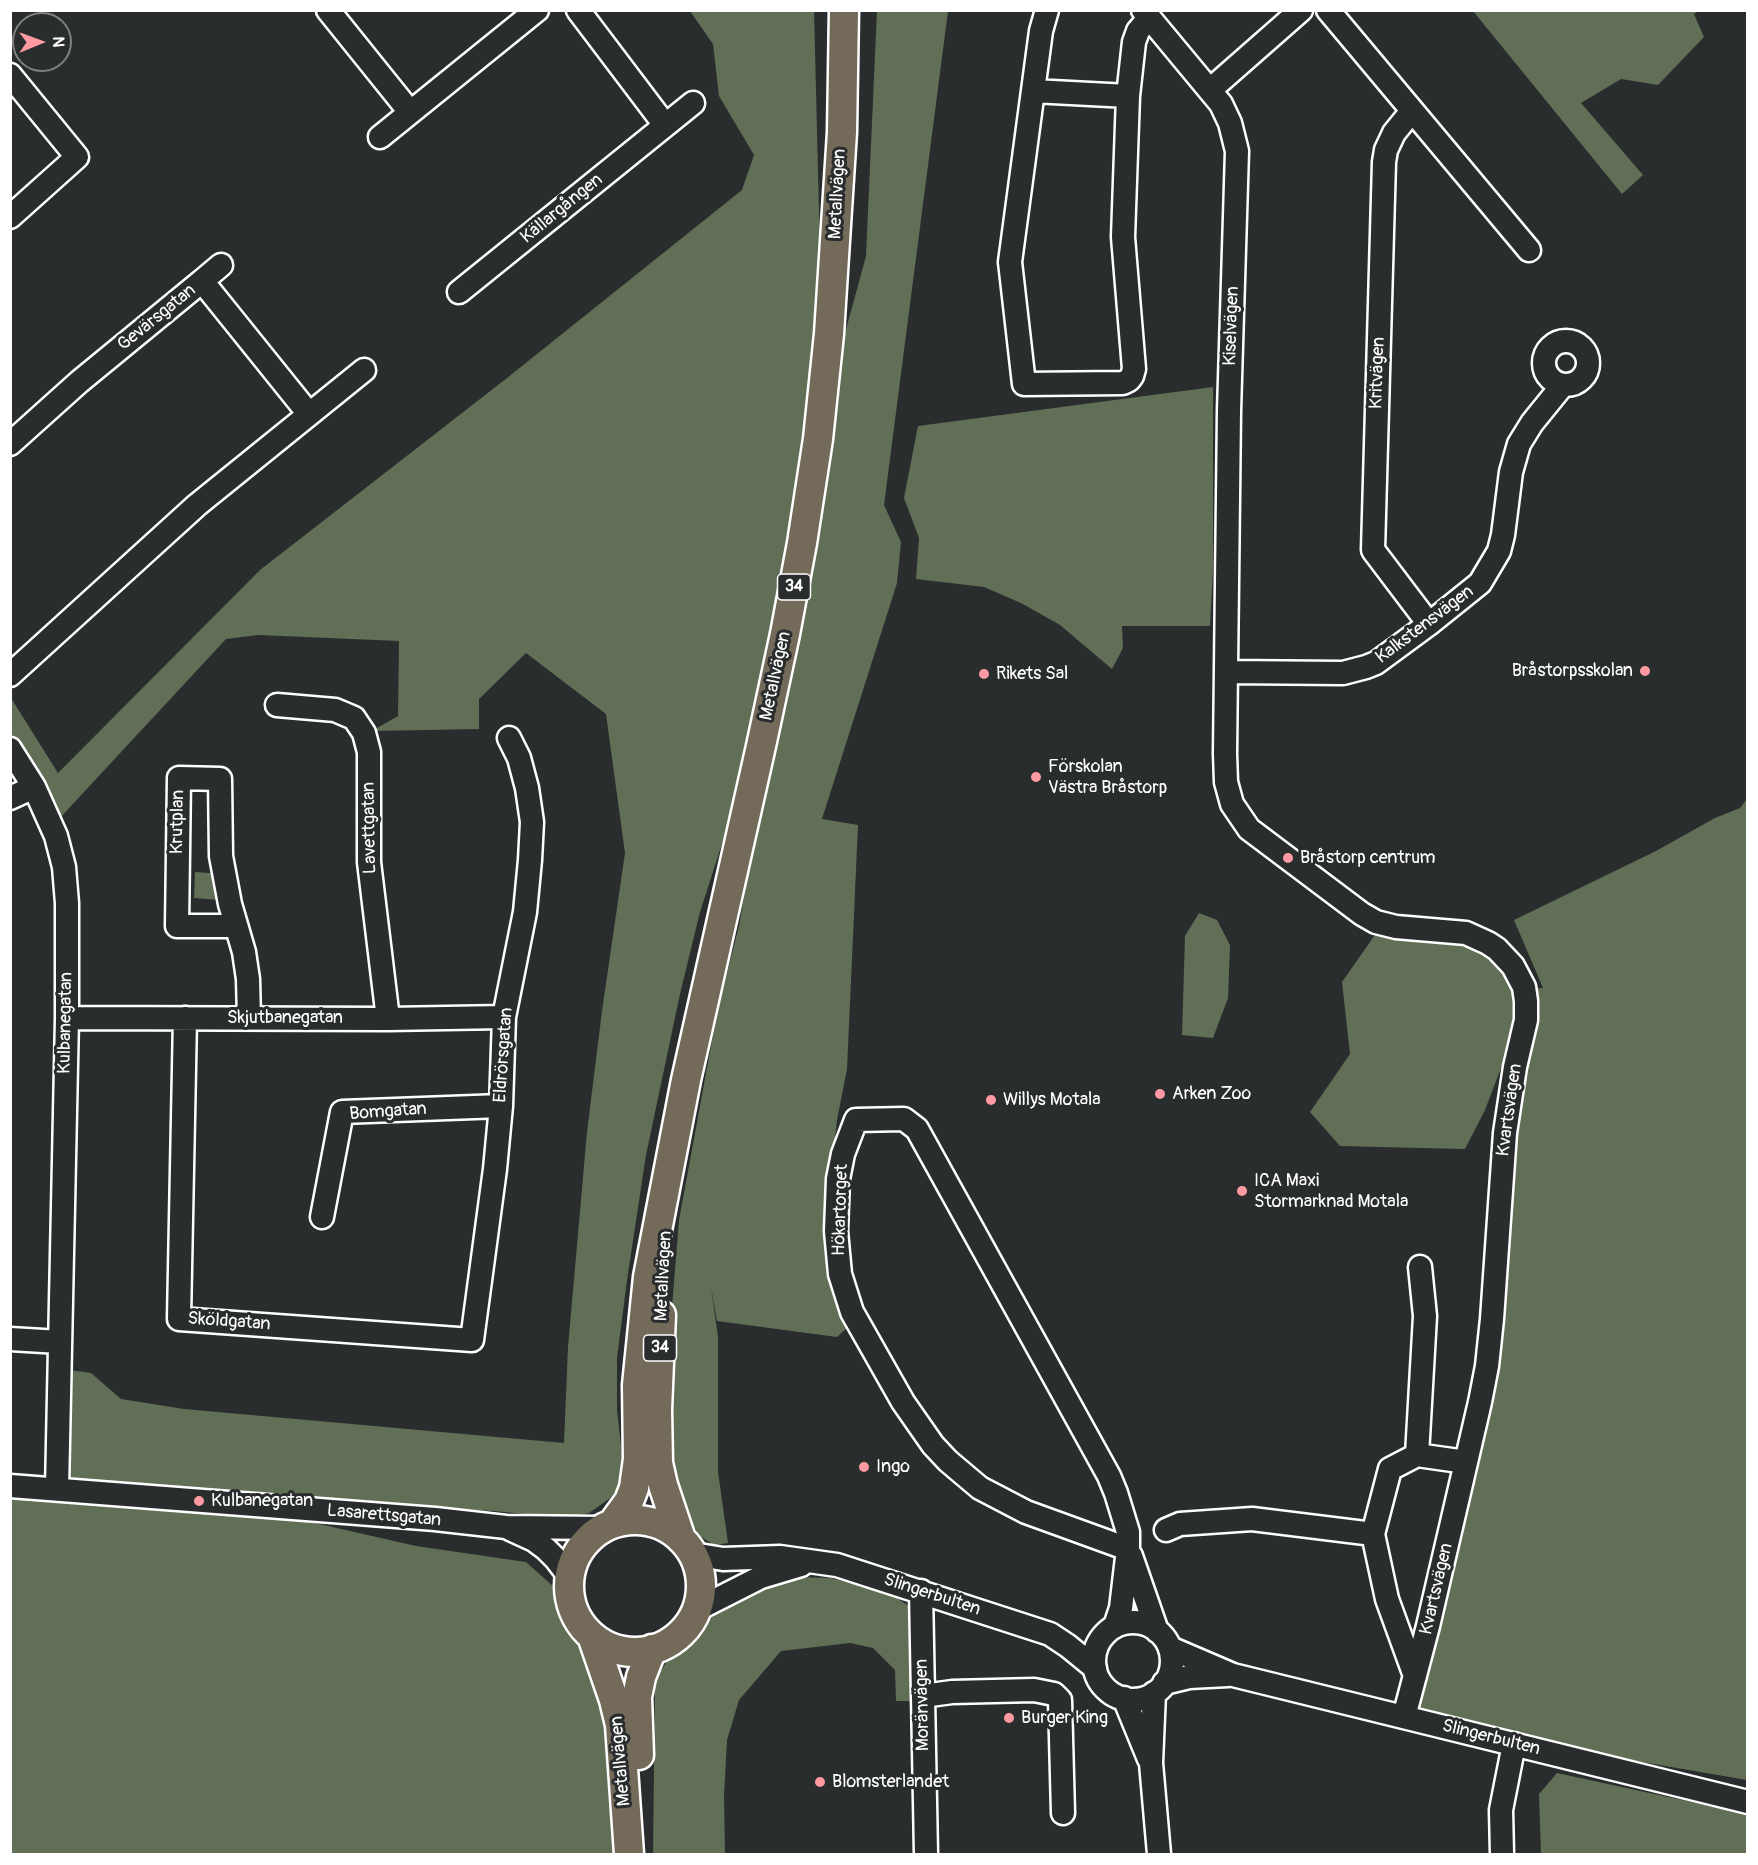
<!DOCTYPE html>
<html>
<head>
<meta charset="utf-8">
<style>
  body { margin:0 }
  #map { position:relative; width:1758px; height:1865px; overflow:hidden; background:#2a2d2e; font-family:Pangolin,sans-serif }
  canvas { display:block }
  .frame { position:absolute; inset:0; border:12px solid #fff; pointer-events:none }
  .north { position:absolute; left:12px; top:12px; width:60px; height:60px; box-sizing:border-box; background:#2a2d2e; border:2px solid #7f8182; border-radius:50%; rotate:89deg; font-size:16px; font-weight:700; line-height:24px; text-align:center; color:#fff }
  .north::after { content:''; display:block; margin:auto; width:21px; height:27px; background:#ff9aa2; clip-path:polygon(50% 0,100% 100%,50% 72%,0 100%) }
</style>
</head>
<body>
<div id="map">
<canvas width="1758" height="1865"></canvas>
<div class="frame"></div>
<div class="north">N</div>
</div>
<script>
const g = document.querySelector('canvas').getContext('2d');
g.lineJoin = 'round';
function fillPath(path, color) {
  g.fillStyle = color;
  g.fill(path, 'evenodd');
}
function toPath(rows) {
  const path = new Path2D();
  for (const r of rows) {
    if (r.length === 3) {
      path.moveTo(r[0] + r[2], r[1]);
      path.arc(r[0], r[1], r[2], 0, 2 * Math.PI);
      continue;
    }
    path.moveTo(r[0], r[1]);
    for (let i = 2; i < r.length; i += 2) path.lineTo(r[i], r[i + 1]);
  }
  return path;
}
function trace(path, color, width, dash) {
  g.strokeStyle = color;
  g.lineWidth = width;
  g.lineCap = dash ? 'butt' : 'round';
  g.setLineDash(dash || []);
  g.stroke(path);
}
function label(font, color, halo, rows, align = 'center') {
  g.font = font + ' Pangolin,sans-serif';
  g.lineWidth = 6;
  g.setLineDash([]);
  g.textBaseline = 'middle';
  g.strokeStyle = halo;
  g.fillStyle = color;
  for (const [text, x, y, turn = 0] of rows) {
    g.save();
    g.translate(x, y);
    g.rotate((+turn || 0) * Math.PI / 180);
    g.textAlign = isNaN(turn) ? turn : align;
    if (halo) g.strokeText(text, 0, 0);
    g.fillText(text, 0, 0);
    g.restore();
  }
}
fillPath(toPath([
  [690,11,814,11,824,410,866,256,877,11,948,11,884,505,901,542,897,583,822,819,858,825,847,1069,837,1120,830,1182,826,1270,848,1327,837,1337,717,1321,711,1287,718,1337,718,1472,728,1543,714,1545,701,1537,691,1523,666,1457,671,1319,679,1220,718,1008,739,926,789,636,700,912,680,994,646,1155,627,1280,617,1358,617,1409,622,1456,619,1488,609,1499,589,1513,565,1518,494,1511,433,1509,240,1506,416,1546,526,1562,554,1587,559,1607,583,1650,602,1700,613,1753,616,1854,10,1854,11,1484,57,1488,70,1370,91,1373,121,1399,184,1409,564,1443,568,1347,587,1132,602,1011,625,853,606,714,526,653,479,699,479,729,372,731,398,716,399,641,258,635,226,639,58,820,11,741,11,698,58,773,260,570,507,378,742,190,754,155,719,96,713,44],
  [1473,11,1699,11,1694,14,1704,37,1658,85,1621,79,1581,103,1643,175,1622,194],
  [1213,387,1213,569,1210,626,1122,626,1123,648,1112,669,1060,625,1021,603,984,587,916,579,919,538,904,498,918,426],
  [1747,799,1747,1780,1525,1742,1408,1712,1492,1354,1529,988,1543,988,1514,920,1656,851,1715,818,1740,808],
  [195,872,222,874,220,900,194,898],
  [1199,913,1217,920,1230,945,1228,998,1213,1038,1182,1035,1185,936],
  [1377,932,1467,942,1504,963,1514,991,1512,1039,1485,1110,1465,1149,1340,1146,1310,1112,1350,1054,1342,982],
  [795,1577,831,1578,891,1594,910,1607,915,1624,915,1701,896,1701,895,1670,873,1648,850,1643,781,1651,739,1700,727,1740,724,1796,725,1854,653,1854,655,1681,667,1661,688,1645,713,1616,731,1601,750,1589],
  [1557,1773,1747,1814,1747,1854,1541,1854,1539,1794]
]), '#616f57');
const minor = toPath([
  [328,10,410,112],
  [578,10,665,125],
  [1047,10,1041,31,1010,262,1024,384,1123,383,1129,380,1132,376,1134,369,1123,237,1128,96,1134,42,1138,31,1149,18],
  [1143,10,1221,104,1230,123,1237,151,1229,411,1225,754,1226,782,1232,804,1249,829,1362,914,1376,922,1396,927,1466,933,1488,943,1497,949,1513,966,1524,987,1526,1001,1526,1020,1515,1067,1505,1133,1492,1319,1487,1366,1480,1402,1428,1626,1404,1717],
  [1328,10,1529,250],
  [10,75,77,157,10,217],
  [1210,90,1301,10],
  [1033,91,1128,96],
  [1411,112,1394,133,1386,150,1384,162,1373,550,1429,624],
  [380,137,537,10],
  [202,281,221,265],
  [459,292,693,103],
  [1566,363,22],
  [10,444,79,382,202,281,309,414],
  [1226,672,1343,673,1366,667,1376,663,1429,624,1480,583,1499,551,1503,535,1511,472,1519,444,1532,423,1562,386],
  [10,675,197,505,364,370],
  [277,705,335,710,354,718,364,733,369,752,369,862,388,1019],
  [10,749,34,787,56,836,64,867,67,903,67,1018,57,1489],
  [10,798,34,787],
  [236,926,177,926,179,778,220,779,221,856,230,904,244,952,248,979,249,1018],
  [67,1018,388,1019,504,1017],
  [185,1018,179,1319,472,1340,495,1169,501,1106,504,1017,525,912,530,860,532,822,527,788,519,758,509,738],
  [322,1217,342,1112,501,1106],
  [10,1339,60,1342],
  [1417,1455,1425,1316,1420,1267],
  [10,1486,435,1519,506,1527,602,1528],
  [510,1529,534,1540,546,1549,556,1559,569,1576],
  [1166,1530,1180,1524,1252,1519,1373,1534,1387,1599,1415,1676],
  [1373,1534,1390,1469,1417,1455,1466,1462],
  [693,1554,723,1559,780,1557,837,1565,1050,1634,1068,1646,1095,1668],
  [1131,1556,1157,1631],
  [921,1591,926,1854],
  [696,1610,761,1577,801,1565],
  [1133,1661,39],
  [1115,1626,1121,1608,1128,1549,1128,1532,1116,1493,1109,1476,917,1129,904,1119,856,1120,843,1154,838,1179,836,1231,840,1274,852,1312,903,1402,933,1445,948,1461,980,1488,1026,1512,1128,1549],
  [1170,1648,1233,1675,1748,1802],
  [1164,1683,1189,1677,1228,1675],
  [1154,1693,1151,1763,1159,1854],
  [923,1696,952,1692,1034,1690,1054,1694,1060,1700,1063,1813],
  [1124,1698,1149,1759],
  [1502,1854,1501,1810,1514,1744]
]);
const major = toPath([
  [661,1315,657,1410,658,1463,663,1485,681,1539],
  [635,1586,66],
  [613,1523,629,1501,634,1488,638,1459,637,1385,648,1277,686,1080,761,746,785,634,802,543,818,439,829,334,842,132,844,10],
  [592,1636,614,1700,620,1725,629,1854],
  [639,1755,637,1697,641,1677,652,1649]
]);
trace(minor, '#fff', 27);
trace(major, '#fff', 33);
trace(minor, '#2a2d2e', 22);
trace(major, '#736a5a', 28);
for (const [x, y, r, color] of [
  [1645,671,6,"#ff9aa2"],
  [984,674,6,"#ff9aa2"],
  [1036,777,6,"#ff9aa2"],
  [1288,858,6,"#ff9aa2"],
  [1160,1094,6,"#ff9aa2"],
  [991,1100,6,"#ff9aa2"],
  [1242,1191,6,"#ff9aa2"],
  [864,1467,6,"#ff9aa2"],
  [199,1501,6,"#ff9aa2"],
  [1009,1718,6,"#ff9aa2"],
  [820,1782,6,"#ff9aa2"]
]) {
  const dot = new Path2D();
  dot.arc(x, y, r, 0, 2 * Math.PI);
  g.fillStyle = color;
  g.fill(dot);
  trace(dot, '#2a2d2e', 2);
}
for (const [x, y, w] of [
  [794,587,33],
  [660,1348,33]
]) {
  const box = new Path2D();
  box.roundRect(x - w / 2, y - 13, w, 26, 4.5);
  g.fillStyle = '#2a2d2e';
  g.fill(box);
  trace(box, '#fff', 1.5);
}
label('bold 16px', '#fff', null, [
  ["34",794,587],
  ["34",660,1348]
]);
label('18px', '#fff', '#2a2d2e', [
  ["Metallvägen",838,194,-87],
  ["Källargången",562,209,-39],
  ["Gevärsgatan",157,318,-39],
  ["Kiselvägen",1232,326,-88],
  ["Kritvägen",1378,373,-88],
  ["Kalkstensvägen",1425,625,-37],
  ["Metallvägen",776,676,-78],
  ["Krutplan",178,822,-89],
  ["Lavettgatan",370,828,-91],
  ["Skjutbanegatan",285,1018],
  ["Kulbanegatan",66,1023,-89],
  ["Eldrörsgatan",504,1055,-86],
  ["Kvartsvägen",1510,1110,-82],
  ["Bomgatan",388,1112,-4],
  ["Hökartorget",841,1210,-88],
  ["Metallvägen",664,1276,-87],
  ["Sköldgatan",229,1322,4],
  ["Lasarettsgatan",384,1516,5],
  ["Kvartsvägen",1437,1589,-77],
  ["Slingerbulten",932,1595,18],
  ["Moränvägen",923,1705,-91],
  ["Slingerbulten",1491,1738,14],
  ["Metallvägen",621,1761,-95]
]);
label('18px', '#fff', '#2a2d2e', [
  ["Bråstorpsskolan",1633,671,"right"],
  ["Rikets Sal",996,674],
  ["Förskolan",1048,767],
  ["Västra Bråstorp",1048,788],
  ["Bråstorp centrum",1300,858],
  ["Arken Zoo",1172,1094],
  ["Willys Motala",1003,1100],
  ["ICA Maxi",1254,1181],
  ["Stormarknad Motala",1254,1202],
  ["Ingo",876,1467],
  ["Kulbanegatan",211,1501],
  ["Burger King",1021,1718],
  ["Blomsterlandet",832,1782]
], 'left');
</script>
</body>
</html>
